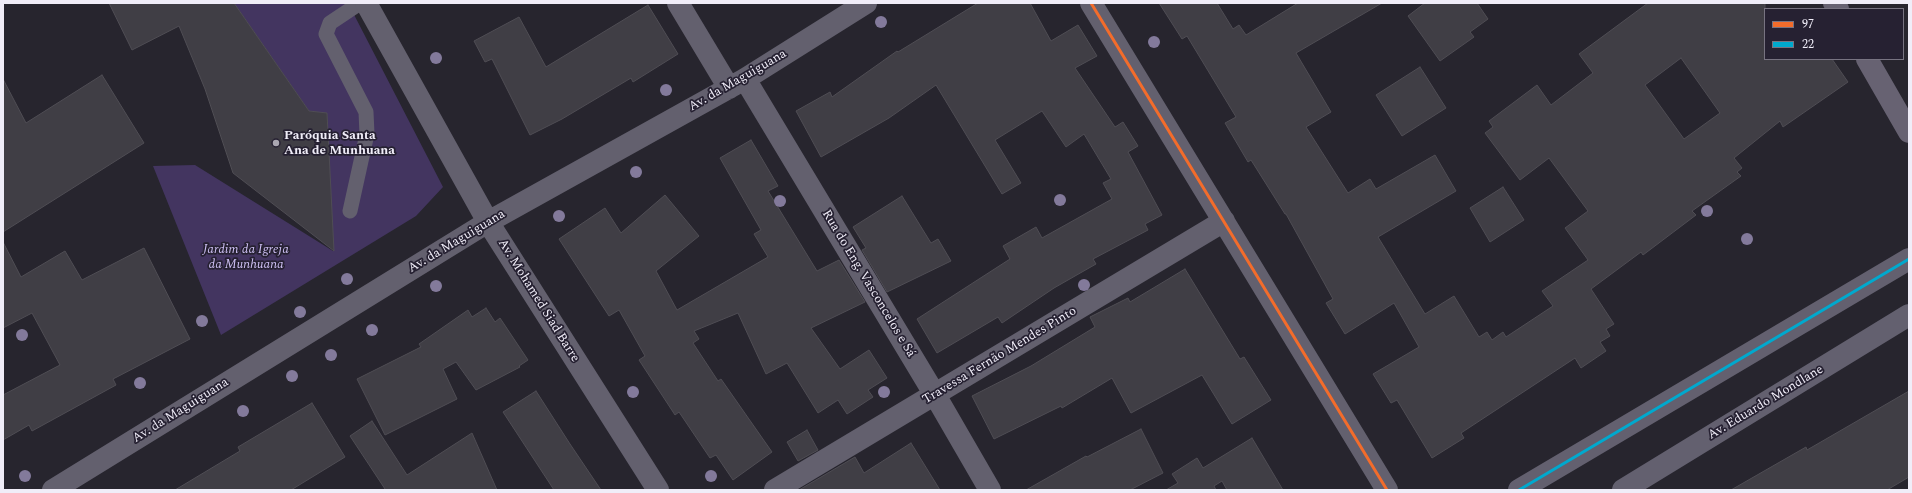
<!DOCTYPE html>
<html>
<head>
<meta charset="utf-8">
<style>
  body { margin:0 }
  #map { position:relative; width:1912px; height:493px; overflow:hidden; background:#27252e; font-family:Spectral,serif }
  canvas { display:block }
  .frame { position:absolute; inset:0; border:4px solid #f0edf8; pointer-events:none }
  .legend { position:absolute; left:1764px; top:8px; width:140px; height:52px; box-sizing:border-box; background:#262132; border:1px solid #777381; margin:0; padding:5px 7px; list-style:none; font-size:12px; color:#f0edf8 }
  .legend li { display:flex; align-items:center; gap:8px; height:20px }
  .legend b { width:20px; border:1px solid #777381 }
</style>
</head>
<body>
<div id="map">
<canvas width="1912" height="493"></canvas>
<div class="frame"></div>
<ul class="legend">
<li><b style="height:5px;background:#f36c2b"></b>97</li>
<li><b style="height:5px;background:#00a9ce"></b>22</li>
</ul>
</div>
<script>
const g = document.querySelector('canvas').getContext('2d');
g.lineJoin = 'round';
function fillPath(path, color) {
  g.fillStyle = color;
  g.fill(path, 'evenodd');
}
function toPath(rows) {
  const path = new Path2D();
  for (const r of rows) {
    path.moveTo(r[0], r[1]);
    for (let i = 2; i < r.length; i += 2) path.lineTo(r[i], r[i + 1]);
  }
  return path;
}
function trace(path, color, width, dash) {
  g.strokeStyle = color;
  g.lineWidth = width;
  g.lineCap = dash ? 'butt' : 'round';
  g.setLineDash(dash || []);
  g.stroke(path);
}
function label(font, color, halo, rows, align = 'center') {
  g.font = font + ' Spectral,serif';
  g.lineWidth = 3.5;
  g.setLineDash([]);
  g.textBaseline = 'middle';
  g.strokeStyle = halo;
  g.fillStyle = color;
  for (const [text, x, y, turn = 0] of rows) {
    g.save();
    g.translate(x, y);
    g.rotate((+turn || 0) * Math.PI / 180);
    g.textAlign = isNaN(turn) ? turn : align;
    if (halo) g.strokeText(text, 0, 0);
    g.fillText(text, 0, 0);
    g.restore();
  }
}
fillPath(toPath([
  [234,3,348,3,443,187,416,216,221,335,153,166,195,165,333,251,327,114,309,111]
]), '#433560');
const building = toPath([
  [109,3,234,3,309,111,327,113,334,251,233,173,205,89,179,26,132,50,109,3],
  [978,3,1030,3,1051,41,1078,25,1097,56,1075,68,1115,127,1123,122,1138,146,1128,152,1162,215,1145,224,1148,230,1093,259,1096,264,1054,288,1002,323,998,317,937,353,917,319,1010,259,1003,246,1036,227,1042,238,1112,199,1103,183,1111,179,1084,134,1066,147,1042,111,995,140,1021,183,1002,194,936,85,889,118,821,157,796,111,830,92,832,97,897,51,898,52,978,3],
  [1159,3,1217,3,1233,29,1239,25,1246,35,1298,3,1382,3,1296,53,1331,112,1306,127,1348,193,1370,179,1376,189,1435,155,1456,191,1378,237,1425,314,1454,296,1479,337,1487,332,1492,340,1503,332,1506,337,1553,306,1542,291,1588,260,1565,228,1588,211,1549,158,1520,180,1485,133,1493,127,1489,121,1537,85,1551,105,1593,73,1579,54,1648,3,1765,3,1765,59,1832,59,1848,82,1783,127,1780,121,1734,158,1742,168,1737,172,1741,176,1692,211,1696,215,1643,255,1641,252,1591,289,1614,324,1606,329,1610,336,1600,342,1606,351,1581,368,1575,358,1461,433,1464,438,1432,458,1397,400,1391,403,1373,374,1419,347,1394,303,1345,334,1326,303,1333,299,1286,214,1285,214,1251,160,1248,162,1225,123,1236,117,1187,36,1182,39,1159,3],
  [1681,58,1720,113,1684,139,1645,85,1681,58],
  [1425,3,1477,3,1488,19,1470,32,1474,37,1440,61,1408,16,1425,3],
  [648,5,678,54,633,82,631,78,562,119,530,135,492,59,485,62,474,41,519,17,546,67,648,5],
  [1420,67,1446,108,1402,136,1376,95,1420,67],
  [102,75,144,143,3,232,3,79,26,123,102,75],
  [751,140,778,186,768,191,817,271,839,260,865,302,811,328,840,369,869,350,887,378,868,390,873,397,847,414,838,400,818,413,787,363,766,374,738,313,694,331,699,339,693,343,718,381,721,379,772,452,733,480,716,455,710,458,679,412,675,415,639,360,645,356,619,310,609,316,559,239,605,208,621,233,665,195,699,236,656,271,677,310,768,257,754,234,761,230,720,158,751,140],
  [1503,187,1524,220,1490,242,1470,208,1503,187],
  [902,196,931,243,938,239,951,261,887,292,862,250,866,248,853,227,902,196],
  [3,242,21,277,65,251,82,280,144,248,190,339,113,379,116,385,32,431,29,425,3,440,3,395,60,365,32,313,3,328,3,242],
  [1185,269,1240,359,1244,357,1271,400,1232,424,1202,375,1131,413,1112,378,1062,408,1061,406,994,439,972,396,1031,366,1095,327,1090,317,1128,298,1130,302,1185,269],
  [486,308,495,322,500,318,528,360,519,366,520,367,476,390,456,362,443,369,457,399,385,435,357,379,421,347,419,344,468,310,472,317,486,308],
  [536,391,570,444,601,490,554,490,503,412,536,391],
  [1909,391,1909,477,1887,490,1731,490,1806,447,1807,450,1909,391],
  [312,403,345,457,291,490,175,490,240,451,238,447,312,403],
  [372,421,407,475,472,433,497,490,383,490,385,489,350,436,372,421],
  [1141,429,1163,473,1130,490,1026,490,1086,456,1087,457,1141,429],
  [807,430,818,450,798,461,787,442,807,430],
  [1252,438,1283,490,1227,490,1222,481,1214,486,1216,490,1166,490,1178,483,1172,474,1197,458,1203,468,1252,438],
  [911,443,940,490,799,490,855,457,864,473,911,443]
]);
fillPath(building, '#403e45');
trace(building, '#4f4d54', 1);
trace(toPath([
  [350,211,367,134,366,112,326,34,330,23,360,3]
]), '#63606e', 15);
trace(toPath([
  [366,3,488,222,658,490],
  [678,3,729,88],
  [1091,3,1387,490],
  [745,79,935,395,990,490],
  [53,490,488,222,745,79,866,3],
  [775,490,1224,221]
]), '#63606e', 22);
trace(toPath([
  [1834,3,1838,9],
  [1867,59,1909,132]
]), '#676272', 22);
trace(toPath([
  [1519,490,1909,259],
  [1623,490,1909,315]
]), '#63606f', 22);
trace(toPath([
  [1091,3,1387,490]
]), '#f36c2b', 3);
trace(toPath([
  [1519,490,1909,259]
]), '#00a9ce', 3);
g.fillStyle = '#837a9b';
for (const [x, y] of [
  [881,22],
  [1154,42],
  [436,58],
  [666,90],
  [636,172],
  [1060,200],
  [780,201],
  [1707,211],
  [559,216],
  [1747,239],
  [347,279],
  [1084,285],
  [436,286],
  [300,312],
  [202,321],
  [372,330],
  [22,335],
  [331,355],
  [292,376],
  [140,383],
  [633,392],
  [884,392],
  [243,411],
  [25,476],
  [711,476]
]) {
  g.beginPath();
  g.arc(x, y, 6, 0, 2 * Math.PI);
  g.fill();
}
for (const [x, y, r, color] of [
  [276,143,4,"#aaa7b1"]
]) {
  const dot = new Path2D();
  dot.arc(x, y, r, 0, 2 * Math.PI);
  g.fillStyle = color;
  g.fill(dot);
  trace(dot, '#262132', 1.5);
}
label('13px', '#f0edf8', '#262132', [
  ["Av. da Maguiguana",738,81,-30],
  ["Av. da Maguiguana",457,242,-31],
  ["Rua do Eng. Vasconcelos e Sá",868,284,59],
  ["Av. Mohamed Siad Barre",538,301,58],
  ["Travessa Fernão Mendes Pinto",1000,356,-31],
  ["Av. Eduardo Mondlane",1766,403,-31],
  ["Av. da Maguiguana",181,411,-32]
]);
label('bold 13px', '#f0edf8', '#262132', [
  ["Paróquia Santa",284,136],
  ["Ana de Munhuana",284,151]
], 'left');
label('italic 13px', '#cec0f4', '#262132', [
  ["Jardim da Igreja",246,250],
  ["da Munhuana",246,265]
]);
</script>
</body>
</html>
